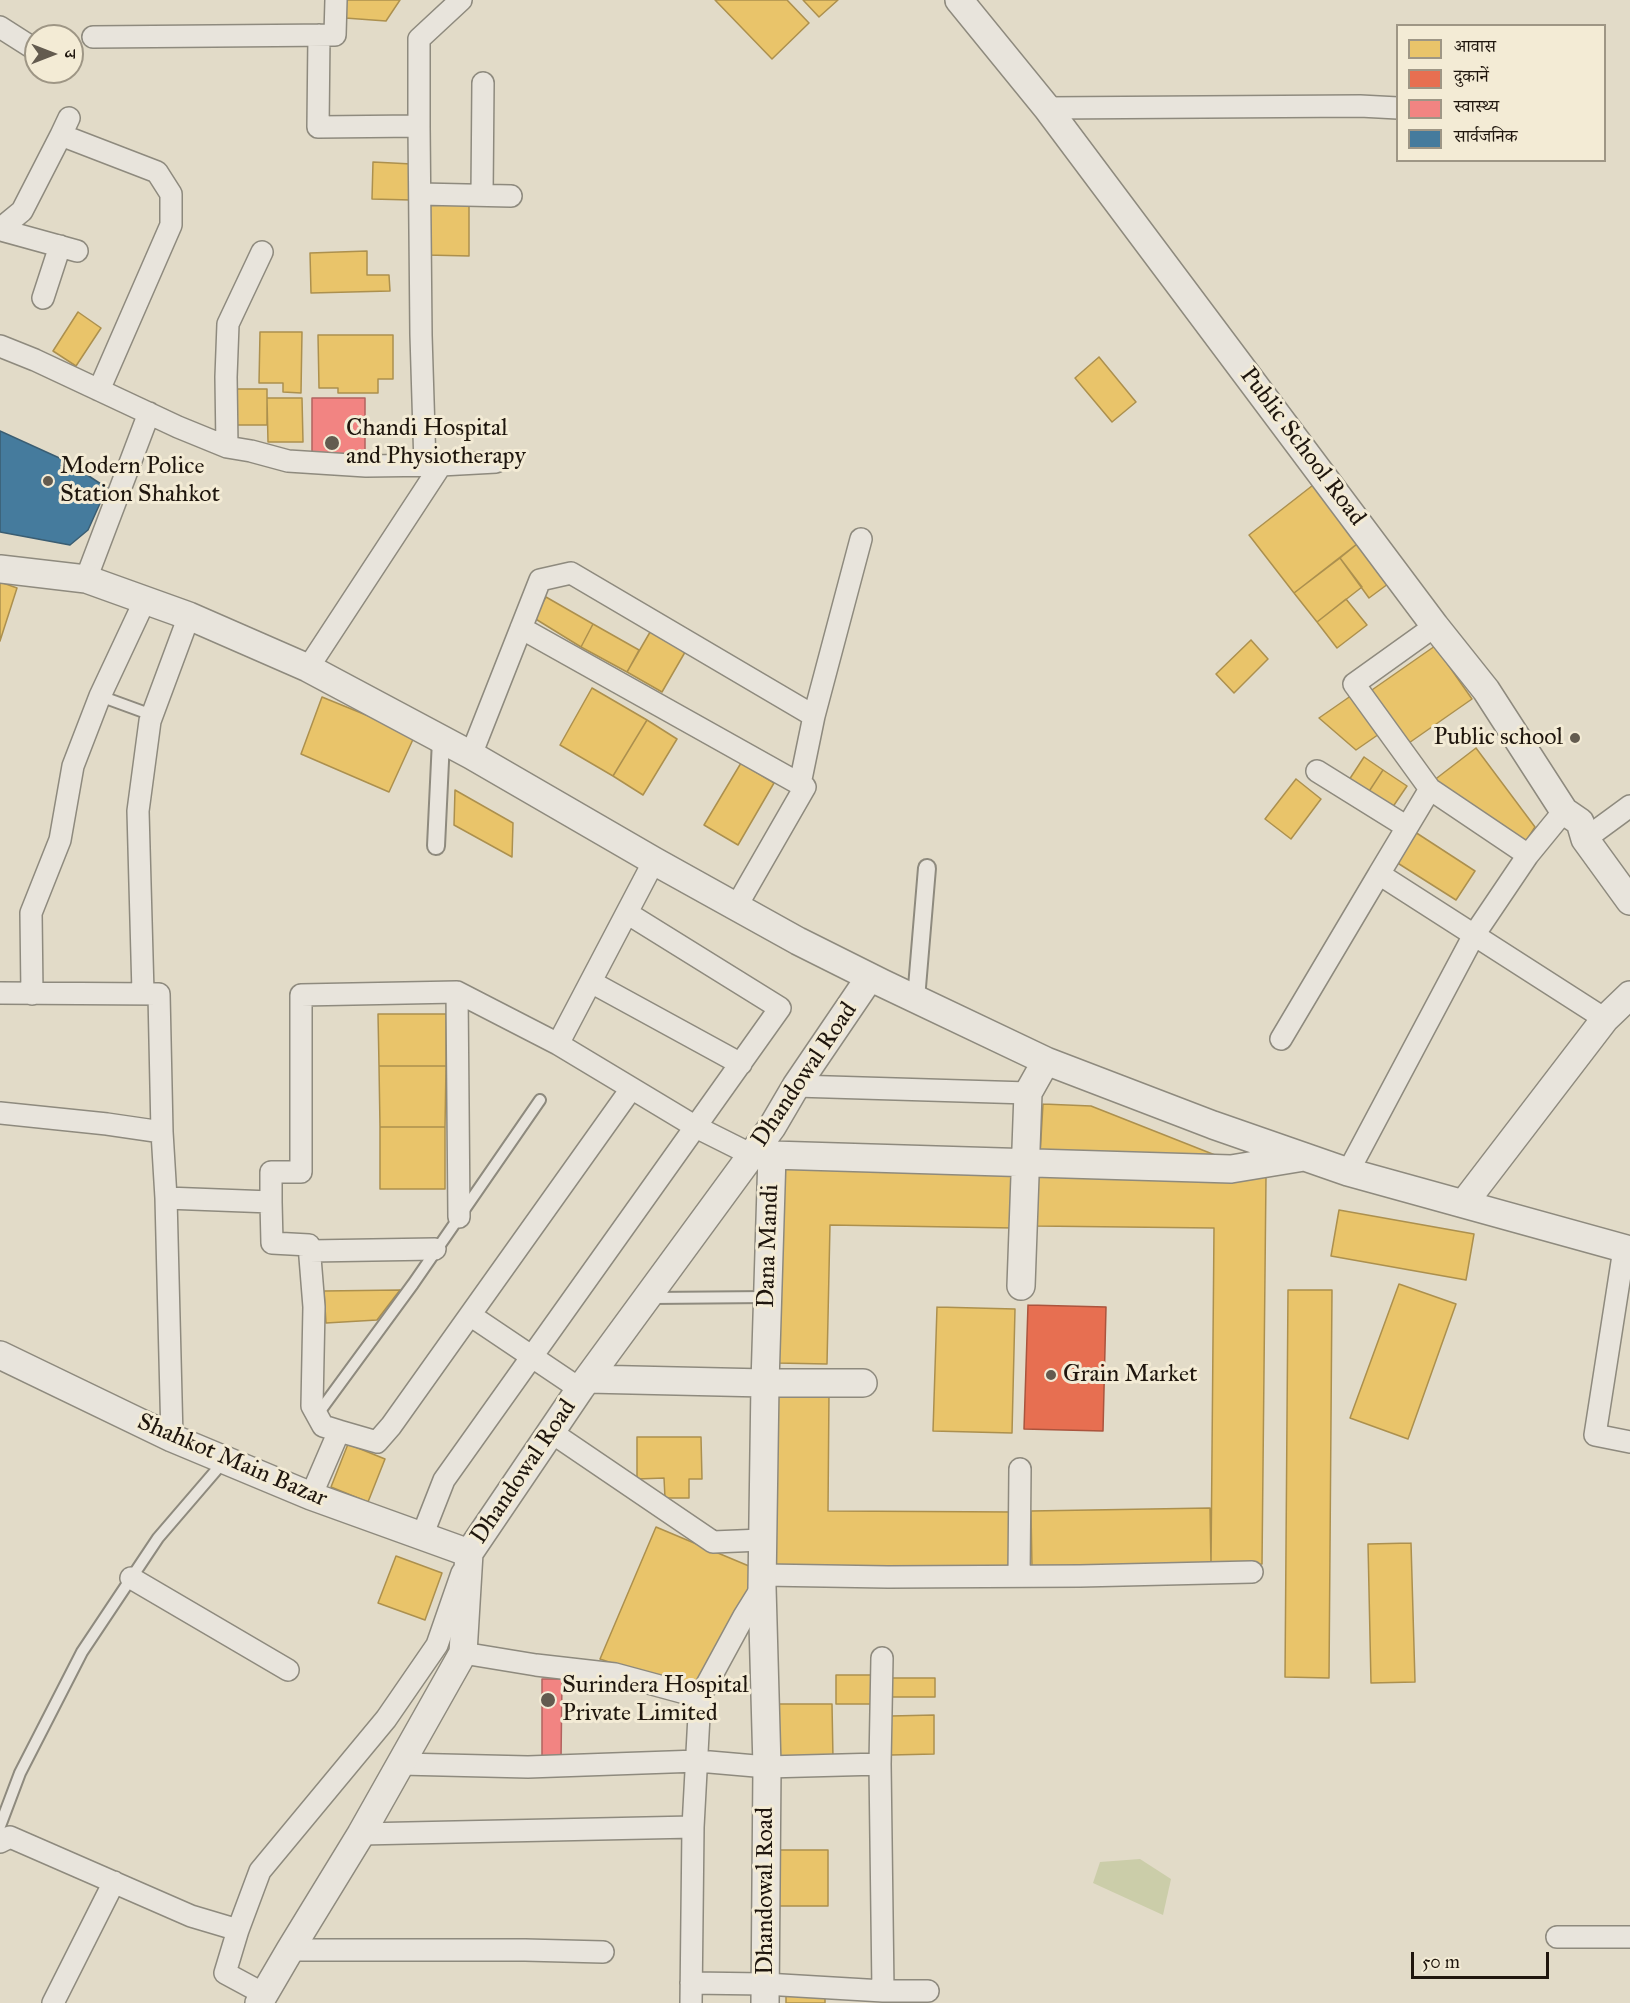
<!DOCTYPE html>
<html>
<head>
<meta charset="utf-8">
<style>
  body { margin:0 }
  #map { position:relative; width:1630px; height:2003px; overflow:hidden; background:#e2dbc8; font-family:"IM FELL Great Primer","Noto Serif Devanagari",serif }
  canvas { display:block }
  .legend { position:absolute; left:1396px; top:24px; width:210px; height:138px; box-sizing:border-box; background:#f3ebd5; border:2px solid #9e9685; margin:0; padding:8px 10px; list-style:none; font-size:18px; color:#1f160e }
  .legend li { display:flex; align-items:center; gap:12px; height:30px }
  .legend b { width:30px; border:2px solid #9e9685 }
  .north { position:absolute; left:24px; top:24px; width:60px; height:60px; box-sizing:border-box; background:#f3ebd5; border:2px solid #9e9685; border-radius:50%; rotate:90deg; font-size:16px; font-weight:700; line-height:24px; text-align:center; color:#1f160e }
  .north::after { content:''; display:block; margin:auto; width:21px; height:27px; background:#635b4f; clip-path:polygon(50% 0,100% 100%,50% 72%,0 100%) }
  .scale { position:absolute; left:1411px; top:1952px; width:138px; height:27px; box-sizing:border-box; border:3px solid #1f160e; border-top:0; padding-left:8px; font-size:18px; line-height:21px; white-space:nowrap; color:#1f160e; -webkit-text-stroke:4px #f3ebd5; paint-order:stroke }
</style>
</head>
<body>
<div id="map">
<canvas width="1630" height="2003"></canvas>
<ul class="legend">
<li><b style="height:16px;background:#e9c46a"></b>आवास</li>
<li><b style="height:16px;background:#e76f51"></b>दुकानें</li>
<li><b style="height:16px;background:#f28482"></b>स्वास्थ्य</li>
<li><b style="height:16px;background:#457b9d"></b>सार्वजनिक</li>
</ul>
<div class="north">उ</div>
<div class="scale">50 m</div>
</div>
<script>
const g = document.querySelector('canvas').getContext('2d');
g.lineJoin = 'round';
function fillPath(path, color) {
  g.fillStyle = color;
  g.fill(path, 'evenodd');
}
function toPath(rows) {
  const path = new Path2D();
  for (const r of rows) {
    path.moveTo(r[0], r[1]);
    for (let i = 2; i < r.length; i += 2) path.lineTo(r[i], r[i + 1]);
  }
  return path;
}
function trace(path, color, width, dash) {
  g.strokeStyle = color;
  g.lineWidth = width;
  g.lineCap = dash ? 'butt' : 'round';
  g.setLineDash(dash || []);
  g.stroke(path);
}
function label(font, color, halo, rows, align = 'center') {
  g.font = font + ' "IM FELL Great Primer",serif';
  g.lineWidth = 6;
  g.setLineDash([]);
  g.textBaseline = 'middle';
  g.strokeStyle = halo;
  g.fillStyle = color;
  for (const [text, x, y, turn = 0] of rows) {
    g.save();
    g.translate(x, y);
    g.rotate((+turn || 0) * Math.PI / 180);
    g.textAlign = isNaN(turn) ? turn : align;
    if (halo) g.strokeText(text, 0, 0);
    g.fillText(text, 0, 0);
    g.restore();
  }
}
fillPath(toPath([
  [1140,1859,1171,1879,1163,1915,1093,1883,1100,1862]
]), '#cbcda9');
const homes = toPath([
  [346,0,400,0,386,21,345,18,346,0],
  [715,0,787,0,809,23,772,59,715,0],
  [803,0,838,0,819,17,803,0],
  [373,162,412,164,411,200,372,199,373,162],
  [427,199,469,199,469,256,426,255,427,199],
  [367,251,367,275,389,275,390,291,311,293,310,253,367,251],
  [78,312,101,328,76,366,53,351,78,312],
  [260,332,302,332,301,393,283,392,283,383,259,383,260,332],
  [318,335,393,335,393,379,378,379,378,393,338,393,338,388,319,388,318,335],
  [1099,357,1136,402,1112,422,1075,378,1099,357],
  [234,389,267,389,267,425,235,425,234,389],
  [267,398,302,398,303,442,268,442,267,398],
  [1317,482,1362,540,1294,593,1249,535,1317,482],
  [1362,540,1392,581,1369,598,1340,558,1362,540],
  [1340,558,1362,587,1317,622,1294,593,1340,558],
  [0,582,17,588,0,641,0,582],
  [546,597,593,624,581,647,534,618,546,597],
  [1346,599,1367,625,1337,648,1317,622,1346,599],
  [593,624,639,650,627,672,581,647,593,624],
  [653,627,688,647,662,692,627,672,653,627],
  [1251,640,1268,659,1234,693,1216,674,1251,640],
  [1435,646,1472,699,1406,745,1369,692,1435,646],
  [592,688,647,720,613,776,560,745,592,688],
  [1355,693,1382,732,1356,750,1319,718,1355,693],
  [322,697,415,735,389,792,301,754,322,697],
  [647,720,677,739,643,795,613,776,647,720],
  [1476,748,1535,827,1524,844,1433,781,1476,748],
  [1364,757,1383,770,1366,796,1347,783,1364,757],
  [741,763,774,783,738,845,704,825,741,763],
  [1383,770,1407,786,1390,811,1366,796,1383,770],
  [1296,779,1321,799,1291,839,1265,819,1296,779],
  [455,790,513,823,512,857,454,825,455,790],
  [1415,832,1475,871,1456,900,1396,862,1415,832],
  [378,1014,446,1014,446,1066,379,1066,378,1014],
  [379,1066,446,1066,445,1127,380,1127,379,1066],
  [1043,1104,1091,1106,1215,1155,1040,1155,1043,1104],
  [380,1127,445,1127,445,1189,380,1189,380,1127],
  [781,1166,1015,1170,1014,1228,830,1225,827,1364,777,1363,781,1166],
  [1036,1173,1266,1176,1262,1564,1211,1565,1214,1228,1036,1226,1036,1173],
  [1339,1210,1474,1234,1466,1280,1331,1256,1339,1210],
  [1399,1284,1456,1304,1408,1439,1350,1418,1399,1284],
  [400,1290,377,1320,326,1323,324,1291,400,1290],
  [1288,1290,1332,1290,1329,1678,1285,1677,1288,1290],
  [937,1307,1015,1309,1012,1433,933,1431,937,1307],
  [774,1392,829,1392,828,1511,1014,1512,1014,1570,773,1569,774,1392],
  [637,1437,701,1437,702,1479,689,1479,689,1498,665,1498,664,1478,637,1479,637,1437],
  [348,1444,385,1459,368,1502,331,1487,348,1444],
  [1210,1508,1211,1565,1032,1568,1031,1511,1210,1508],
  [656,1527,756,1569,744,1605,709,1681,689,1689,600,1659,656,1527],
  [1411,1543,1415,1682,1371,1683,1368,1544,1411,1543],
  [396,1556,442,1573,425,1620,378,1603,396,1556],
  [836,1675,877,1675,877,1704,836,1704,836,1675],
  [888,1678,935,1678,935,1697,888,1697,888,1678],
  [778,1704,832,1704,833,1759,779,1760,778,1704],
  [934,1715,934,1754,891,1755,891,1716,934,1715],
  [779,1850,828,1850,828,1906,779,1906,779,1850],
  [786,1993,825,1994,825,2003,786,2003,786,1993]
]);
fillPath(homes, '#e9c46a');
trace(homes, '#ac904e', 1.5);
const shops = toPath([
  [1028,1305,1106,1307,1103,1431,1024,1429,1028,1305]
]);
fillPath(shops, '#e76f51');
trace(shops, '#ab543d', 1.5);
const health = toPath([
  [312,398,365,398,365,454,312,454,312,398],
  [542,1679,562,1679,561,1761,542,1761,542,1679]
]);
fillPath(health, '#f28482');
trace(health, '#b3635f', 1.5);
const public = toPath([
  [0,431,66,461,107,488,88,530,70,545,0,532,0,431]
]);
fillPath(public, '#457b9d');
trace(public, '#3a5d72', 1.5);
const service = toPath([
  [100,696,152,715],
  [651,1298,768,1297],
  [317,1415,413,1284,540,1100],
  [0,1826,20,1773,82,1652,158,1538,225,1460]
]);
const pedestrian = toPath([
  [436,846,441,740],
  [916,999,927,868]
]);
const minor = toPath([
  [0,27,36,50],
  [319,35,318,127,419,126,421,335,425,465],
  [93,37,335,35,336,0],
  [1047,108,1360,106,1398,108],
  [419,126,419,39,461,0],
  [61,135,69,118],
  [420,194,511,196],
  [482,195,483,83],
  [0,229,22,211,61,135,157,172,171,194,171,225,99,390],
  [1,230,77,251],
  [43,298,60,246],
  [0,346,35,360,178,427,227,447,251,451,288,461,366,466,441,465,308,668],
  [227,447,226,377,228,324,262,252],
  [441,465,496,462],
  [86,579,149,413],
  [521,628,805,787,736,907],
  [471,755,540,580,571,573,814,716],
  [1317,771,1407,827],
  [800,784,814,716,861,539],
  [1430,789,1354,684,1435,626],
  [1585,839,1630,806],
  [1528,855,1430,789,1379,874,1605,1019],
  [591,982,741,1064],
  [457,992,459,1217],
  [0,993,159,994,162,1132,166,1198],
  [143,993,138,811,150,721,189,616],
  [32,994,31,913,60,840,73,766,100,696,145,600],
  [1281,1039,1379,874],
  [558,1044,654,861],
  [796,1086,1028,1093],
  [0,1113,107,1124,162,1132],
  [1348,1172,1474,935,1528,855,1564,811],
  [271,1202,272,1243,309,1245,314,1307,312,1406,323,1426,339,1431],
  [1624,1249,1595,1435,1630,1442],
  [310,1251,435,1249],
  [470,1315,631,1089],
  [551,1432,713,1542,762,1540],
  [172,1438,166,1198,271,1202,271,1172,301,1172,301,995,457,992,558,1044,696,1127,752,1155],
  [311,1496,339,1431,377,1442,391,1426,470,1315,580,1389],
  [422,1536,444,1480,780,1008,627,913],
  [763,1575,888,1577,1080,1576,1252,1572],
  [1019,1576,1020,1469],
  [131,1578,288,1670],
  [463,1653,536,1665,615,1674,700,1697],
  [882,1658,880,1764,883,1991],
  [401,1764,528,1767,698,1761,767,1767,880,1764],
  [361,1834,693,1827,700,1697,744,1616,762,1587],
  [0,1842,10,1837,191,1916,238,1930],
  [1557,1937,1630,1937],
  [290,1950,525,1950,603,1952],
  [691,1983,765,1984,883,1991,928,1991],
  [264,1994,225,1973,238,1930,260,1871,386,1719,437,1645,462,1573],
  [53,2003,114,1882],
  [691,2003,693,1827]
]);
const tertiary = toPath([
  [959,0,1047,108,1435,626,1486,690,1564,811,1580,822,1585,839,1630,901],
  [0,569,86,579,189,616,308,668,471,755,654,861,798,941,882,983,1046,1061,1213,1125,1348,1172,1630,1250],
  [1464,1203,1605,1019,1630,995],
  [1021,1286,1028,1093,1046,1061],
  [0,1355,172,1438,311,1496,469,1553],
  [588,1379,765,1383,762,1587,767,1767,765,2003],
  [863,1383,765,1383,772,1155,1231,1169,1304,1157],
  [259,2003,290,1950,361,1834,463,1653,469,1553,580,1389,772,1127,796,1086,870,977]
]);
trace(service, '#8e8a7e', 14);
trace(pedestrian, '#8e8a7e', 20);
trace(minor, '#8e8a7e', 24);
trace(tertiary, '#8e8a7e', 30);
trace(service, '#e8e4dc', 10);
trace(pedestrian, '#e8e4dc', 16);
trace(minor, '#e8e4dc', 21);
trace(tertiary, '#e8e4dc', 27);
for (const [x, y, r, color] of [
  [332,443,8,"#635b4f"],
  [48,481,6,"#635b4f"],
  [1575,738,6,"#635b4f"],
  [1051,1375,6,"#635b4f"],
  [548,1700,8,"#635b4f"]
]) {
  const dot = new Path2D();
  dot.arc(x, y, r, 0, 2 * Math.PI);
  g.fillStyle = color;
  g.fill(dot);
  trace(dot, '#f3ebd5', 2);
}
label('24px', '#1f160e', '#f3ebd5', [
  ["Chandi Hospital",346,429],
  ["and Physiotherapy",346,457],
  ["Modern Police",60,467],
  ["Station Shahkot",60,495],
  ["Public school",1563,738,"right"],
  ["Grain Market",1063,1375],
  ["Surindera Hospital",562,1686],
  ["Private Limited",562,1714]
], 'left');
label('24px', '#1f160e', '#f3ebd5', [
  ["Public School Road",1302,447,53],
  ["Dhandowal Road",805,1075,-56],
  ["Dana Mandi",769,1246,-88],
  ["Shahkot Main Bazar",232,1461,23],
  ["Dhandowal Road",524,1472,-56],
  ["Dhandowal Road",766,1891,-90]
]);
</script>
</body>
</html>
